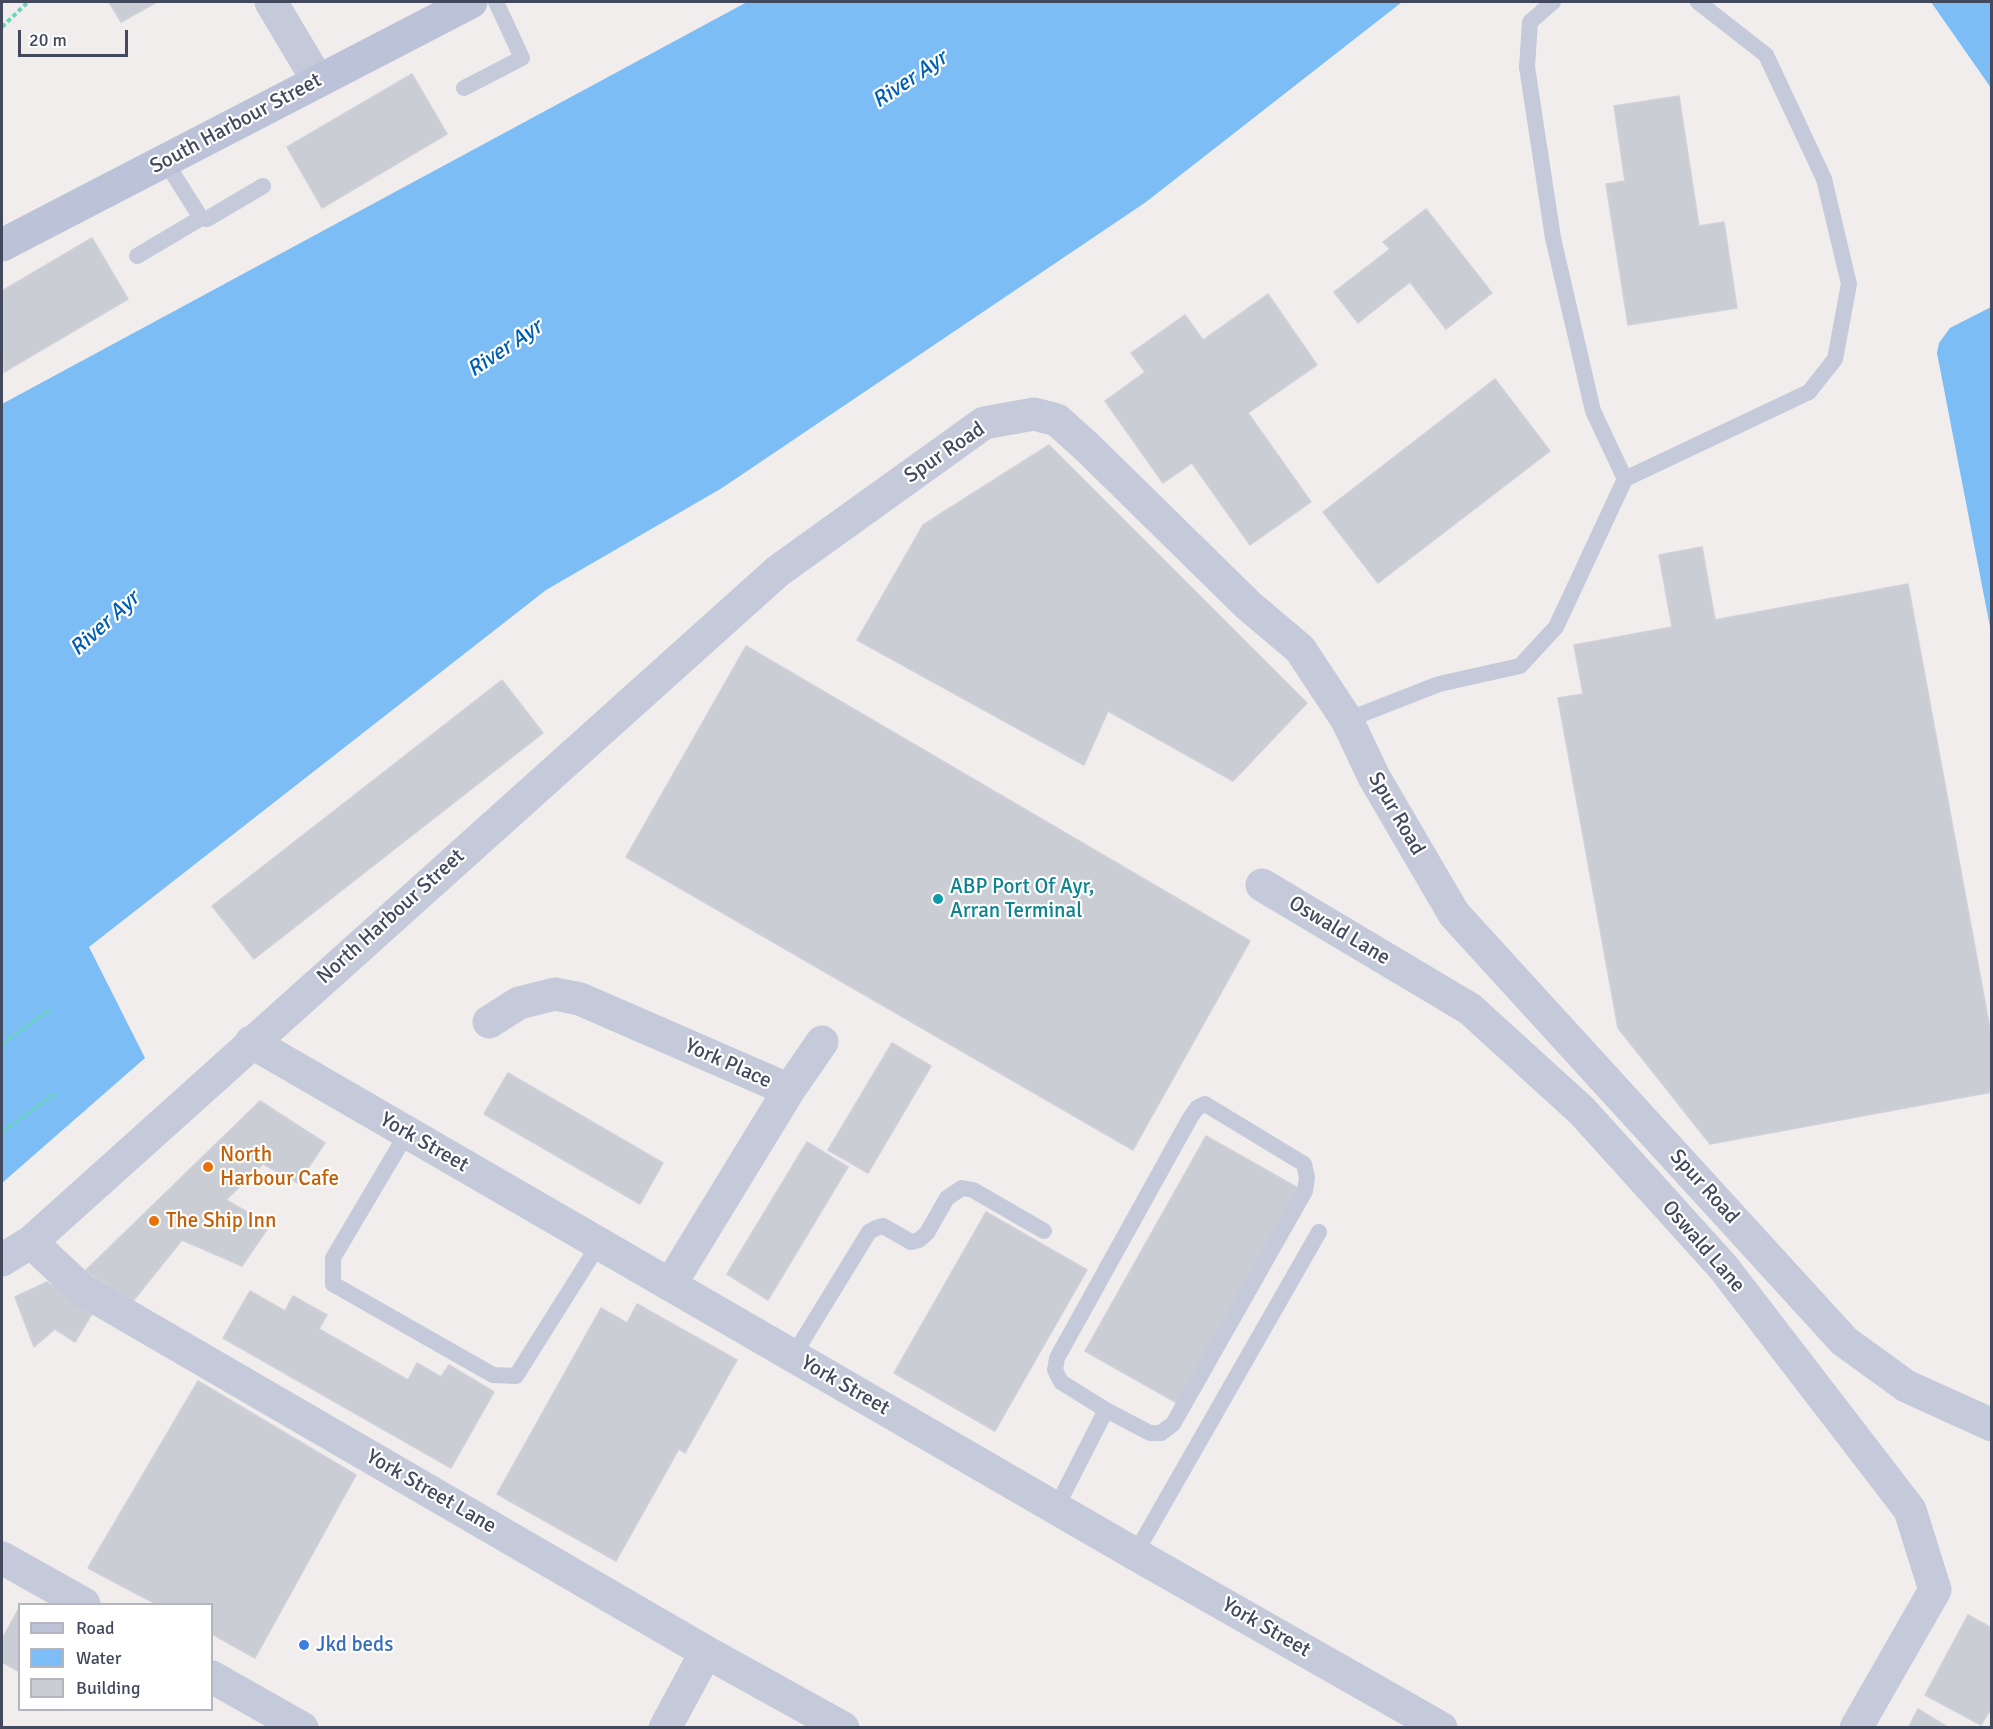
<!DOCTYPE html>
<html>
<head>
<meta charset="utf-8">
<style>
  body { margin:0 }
  #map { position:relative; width:1993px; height:1729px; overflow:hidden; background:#f0edec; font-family:Signika,sans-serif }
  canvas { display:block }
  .frame { position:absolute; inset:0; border:3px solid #43495c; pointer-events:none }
  .legend { position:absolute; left:18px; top:1603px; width:195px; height:108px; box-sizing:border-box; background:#fff; border:2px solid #b4b6be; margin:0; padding:8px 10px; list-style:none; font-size:18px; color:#43495c }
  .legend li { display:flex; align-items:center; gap:12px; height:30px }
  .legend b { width:30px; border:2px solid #b4b6be }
  .scale { position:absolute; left:18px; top:30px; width:110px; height:27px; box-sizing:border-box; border:3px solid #43495c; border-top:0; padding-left:8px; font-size:18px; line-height:21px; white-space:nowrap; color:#43495c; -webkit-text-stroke:4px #fff; paint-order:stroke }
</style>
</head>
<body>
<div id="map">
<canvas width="1993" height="1729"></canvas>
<div class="frame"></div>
<ul class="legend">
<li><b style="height:8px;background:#bcc3d8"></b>Road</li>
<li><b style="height:16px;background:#7cbdf6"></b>Water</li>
<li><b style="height:16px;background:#cbcdd5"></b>Building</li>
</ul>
<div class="scale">20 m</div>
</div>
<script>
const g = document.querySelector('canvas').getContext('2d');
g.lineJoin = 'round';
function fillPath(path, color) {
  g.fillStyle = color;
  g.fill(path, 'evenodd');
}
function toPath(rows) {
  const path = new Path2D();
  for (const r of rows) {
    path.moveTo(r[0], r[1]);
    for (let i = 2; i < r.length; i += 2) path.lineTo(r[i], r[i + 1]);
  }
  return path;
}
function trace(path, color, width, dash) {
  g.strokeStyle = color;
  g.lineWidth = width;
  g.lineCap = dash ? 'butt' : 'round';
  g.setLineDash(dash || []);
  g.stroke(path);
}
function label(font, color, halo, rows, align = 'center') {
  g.font = font + ' Signika,sans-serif';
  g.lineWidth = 4.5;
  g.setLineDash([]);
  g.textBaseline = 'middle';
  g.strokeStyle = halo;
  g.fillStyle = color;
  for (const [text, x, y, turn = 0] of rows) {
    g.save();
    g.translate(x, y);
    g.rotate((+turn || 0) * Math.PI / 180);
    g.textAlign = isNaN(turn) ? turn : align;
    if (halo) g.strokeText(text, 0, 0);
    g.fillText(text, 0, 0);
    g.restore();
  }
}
fillPath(toPath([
  [747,2,1402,2,1146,202,722,488,546,590,89,947,145,1058,2,1183,2,404],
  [1931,2,1991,2,1991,88],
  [1991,307,1991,632,1937,353,1939,343,1950,328]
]), '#7cbdf6');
const building = toPath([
  [109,2,157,2,121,22,109,2],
  [412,74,447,134,322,208,287,147,412,74],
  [1679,96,1699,226,1724,222,1737,308,1628,325,1606,184,1625,181,1614,106,1679,96],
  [1426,209,1492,293,1446,329,1410,282,1358,323,1334,292,1390,249,1383,242,1426,209],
  [92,238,128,299,4,372,2,291,92,238],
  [1268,294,1317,365,1248,413,1311,502,1250,545,1192,463,1163,483,1105,401,1145,372,1131,353,1185,315,1203,340,1268,294],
  [1495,379,1550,451,1378,583,1323,512,1495,379],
  [1049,445,1307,703,1233,781,1108,711,1084,765,857,640,923,525,1049,445],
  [1702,547,1715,620,1908,584,1992,1040,1992,1092,1710,1144,1618,1028,1558,698,1583,694,1574,645,1672,627,1659,555,1702,547],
  [746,646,1250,941,1133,1150,626,857,746,646],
  [502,680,543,733,254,959,212,906,502,680],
  [892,1043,931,1066,868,1173,828,1150,892,1043],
  [508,1073,663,1163,640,1204,484,1114,508,1073],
  [260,1101,325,1143,298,1183,263,1164,226,1200,270,1225,242,1266,182,1240,133,1301,85,1271,260,1101],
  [1206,1136,1298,1188,1177,1403,1085,1351,1206,1136],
  [807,1142,848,1167,768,1300,727,1274,807,1142],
  [986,1212,1087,1270,995,1431,894,1373,986,1212],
  [47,1282,93,1312,75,1342,55,1329,34,1347,15,1297,47,1282],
  [250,1291,285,1311,293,1296,327,1315,319,1329,408,1380,417,1363,441,1377,449,1365,494,1392,451,1468,223,1338,250,1291],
  [637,1304,737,1360,685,1453,679,1449,616,1561,497,1494,601,1308,627,1323,637,1304],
  [198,1381,356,1475,255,1658,212,1634,212,1604,156,1604,88,1568,198,1381],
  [19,1608,20,1609,20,1672,2,1662,2,1639,19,1608],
  [1968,1615,1992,1628,1992,1713,1989,1712,1981,1725,1925,1695,1968,1615],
  [1918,1709,1949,1728,1908,1728,1918,1709]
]);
fillPath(building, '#cbcdd5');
trace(building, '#d0d0d9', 1.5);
trace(toPath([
  [2,27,28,2],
  [2,1044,52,1008],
  [2,1132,56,1093]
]), '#69d5bc', 4, [4.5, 3]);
trace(toPath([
  [1553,2,1530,22,1527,67,1553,238,1593,411,1625,479],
  [464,88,522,58,496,2],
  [165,161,201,218,207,219,263,186],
  [137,256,201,218],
  [1347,720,1439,684,1520,666,1556,627,1625,479,1809,392,1835,359,1849,284,1824,179,1766,55,1698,2],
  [407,1133,333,1258,333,1284,493,1375,516,1376,599,1244],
  [793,1356,869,1232,876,1228,883,1226,911,1242,919,1240,927,1233,947,1198,962,1188,973,1190,1044,1231],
  [1056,1508,1106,1410,1150,1433,1161,1433,1173,1424,1305,1191,1307,1178,1304,1164,1205,1104,1197,1108,1190,1118,1057,1358,1055,1370,1061,1382,1106,1410],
  [1135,1554,1319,1232]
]), '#c4cad9', 16);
trace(toPath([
  [271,2,318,81],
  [1262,885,1470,1009,1582,1111,1723,1267,1910,1510,1935,1590,1856,1728],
  [489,1022,519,1003,555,994,580,999,789,1090,670,1285],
  [251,1042,1135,1554,1441,1728],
  [789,1090,822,1042],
  [31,1242,81,1289,706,1652,843,1728],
  [2,1260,31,1242,778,571,984,423,1034,414,1057,420,1088,448,1248,605,1300,649,1347,720,1374,777,1454,914,1844,1341,1906,1386,1992,1425],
  [2,1558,84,1604],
  [212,1677,302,1728],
  [665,1728,706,1652]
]), '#c4cad9', 33);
trace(toPath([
  [2,245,471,2]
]), '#bcc3d8', 33);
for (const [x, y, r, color] of [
  [938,899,6,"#0f9aa8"],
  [208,1167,6,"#e8710a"],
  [154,1221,6,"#e8710a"],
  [304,1645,6,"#3f7fe0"]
]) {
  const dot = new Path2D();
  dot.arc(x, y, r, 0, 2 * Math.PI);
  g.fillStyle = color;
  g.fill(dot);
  trace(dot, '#fff', 2);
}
label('21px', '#43495c', '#fff', [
  ["South Harbour Street",236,124,-28],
  ["Spur Road",945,453,-34],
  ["Spur Road",1396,814,60],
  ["North Harbour Street",391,917,-42],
  ["Oswald Lane",1339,931,31],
  ["York Place",728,1064,24],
  ["York Street",424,1143,30],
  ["Spur Road",1704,1187,48],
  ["Oswald Lane",1703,1247,49],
  ["York Street",845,1386,30],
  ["York Street Lane",431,1492,30],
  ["York Street",1266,1628,30]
]);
label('21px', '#0d838f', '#fff', [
  ["ABP Port Of Ayr,",950,887],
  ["Arran Terminal",950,911]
], 'left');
label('21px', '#c56008', '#fff', [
  ["North",220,1155],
  ["Harbour Cafe",220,1179],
  ["The Ship Inn",166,1221]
], 'left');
label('21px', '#366cbe', '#fff', [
  ["Jkd beds",316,1645]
], 'left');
label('italic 22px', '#005eb2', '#fff', [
  ["River Ayr",910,80,-34],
  ["River Ayr",505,349,-34],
  ["River Ayr",105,624,-42]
]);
</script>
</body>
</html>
